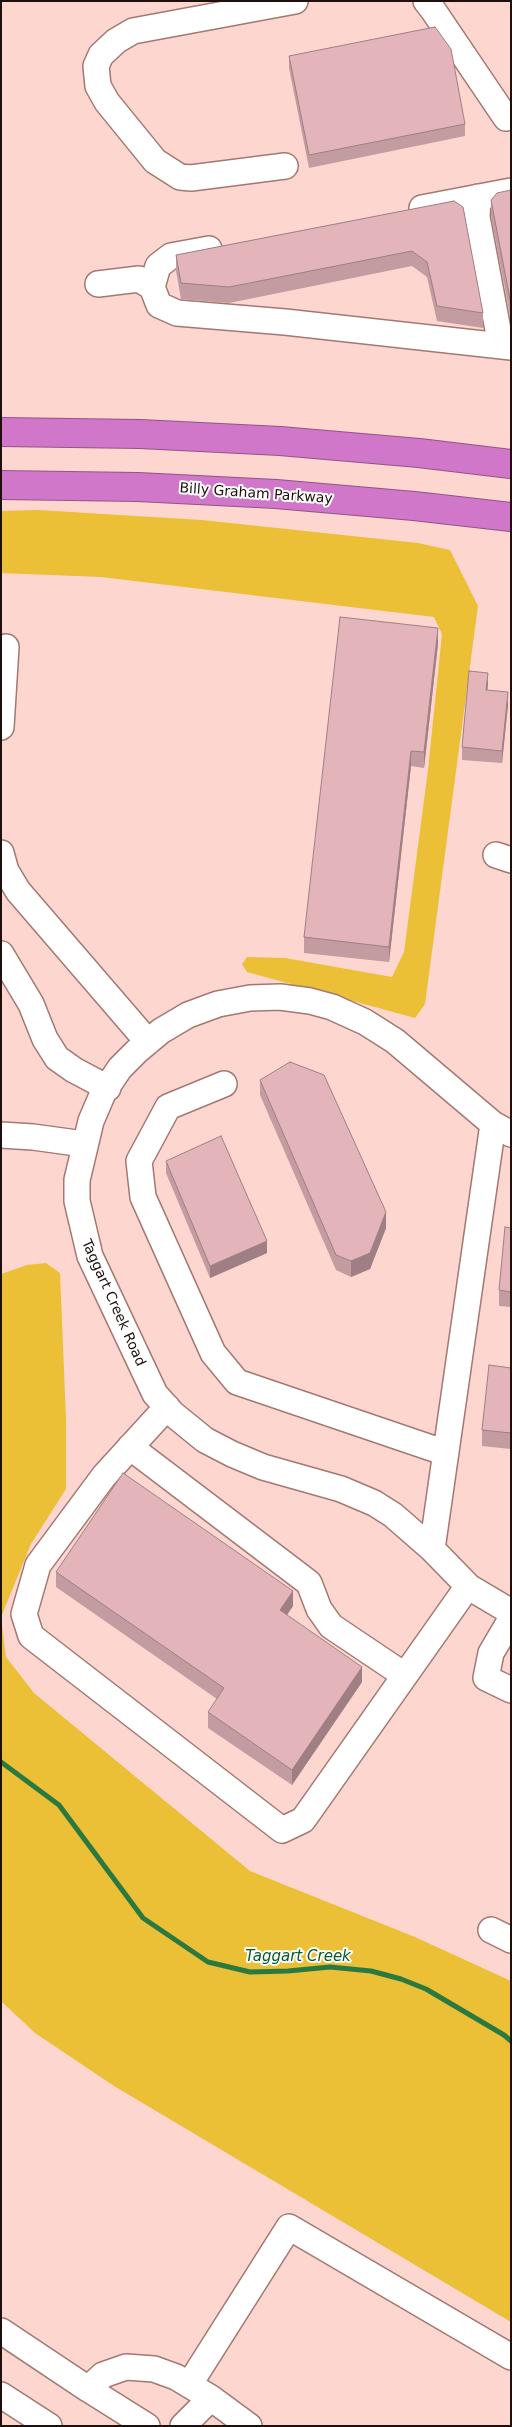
<!DOCTYPE html>
<html>
<head>
<meta charset="utf-8">
<style>
  body { margin:0 }
  #map { position:relative; width:512px; height:2427px; overflow:hidden; background:#fcd6cf; font-family:"DejaVu Sans",sans-serif }
  canvas { display:block }
  .frame { position:absolute; inset:0; border:2px solid #1e0f0c; pointer-events:none }
</style>
</head>
<body>
<div id="map">
<canvas width="512" height="2427"></canvas>
<div class="frame"></div>
</div>
<script>
const g = document.querySelector('canvas').getContext('2d');
g.lineJoin = 'round';
function fillPath(path, color) {
  g.fillStyle = color;
  g.fill(path, 'evenodd');
}
function toPath(rows) {
  const path = new Path2D();
  for (const r of rows) {
    path.moveTo(r[0], r[1]);
    for (let i = 2; i < r.length; i += 2) path.lineTo(r[i], r[i + 1]);
  }
  return path;
}
function trace(path, color, width, dash) {
  g.strokeStyle = color;
  g.lineWidth = width;
  g.lineCap = dash ? 'butt' : 'round';
  g.setLineDash(dash || []);
  g.stroke(path);
}
function label(font, color, halo, rows, align = 'center') {
  g.font = font + ' "DejaVu Sans",sans-serif';
  g.lineWidth = 4;
  g.setLineDash([]);
  g.textBaseline = 'middle';
  g.strokeStyle = halo;
  g.fillStyle = color;
  for (const [text, x, y, turn = 0] of rows) {
    g.save();
    g.translate(x, y);
    g.rotate((+turn || 0) * Math.PI / 180);
    g.textAlign = isNaN(turn) ? turn : align;
    if (halo) g.strokeText(text, 0, 0);
    g.fillText(text, 0, 0);
    g.restore();
  }
}
fillPath(toPath([
  [38,510,202,520,418,543,450,550,478,606,425,1004,415,1018,247,972,242,964,247,957,285,958,392,977,404,952,428,770,442,634,434,617,101,577,1,573,1,511],
  [46,1263,60,1273,66,1419,66,1489,31,1544,1,1617,6,1657,34,1693,250,1871,415,1937,511,1981,511,2322,114,2086,35,2033,1,2001,1,1274,27,1265]
]), '#ebbf36');
trace(toPath([
  [1,1762,59,1805,143,1918,208,1962,250,1972,288,1971,330,1967,371,1971,401,1979,426,1989,504,2035,511,2041]
]), '#297940', 5);
const minor = toPath([
  [426,1,433,10,506,118,511,117],
  [285,166,191,178,180,177,155,161,107,102,98,86,96,66,101,55,116,41,133,31,295,1],
  [478,197,477,217,501,346],
  [422,208,511,191],
  [209,249,171,256,158,266,152,287,159,305,177,313,285,322,511,347],
  [98,284,139,279,152,287],
  [1,727,6,647],
  [1,853,6,871,18,891,148,1042],
  [496,855,511,860],
  [1,954,31,1004,45,1039,57,1058,74,1070,108,1088],
  [224,1084,168,1107,139,1161,143,1197,213,1353,237,1382,446,1453],
  [511,1134,493,1124,395,1041,365,1022,332,1007,310,1001,280,997,250,998,218,1004,188,1015,161,1031,137,1051,120,1068,103,1093,91,1121,77,1180,77,1201,90,1256,155,1394,173,1414,205,1440,232,1454,263,1467,341,1489,374,1503,393,1515,432,1549,469,1587,511,1612],
  [1,1135,33,1137,84,1144],
  [167,1407,104,1476,38,1565,24,1614,31,1636,282,1830,303,1820,468,1586],
  [130,1447,309,1583,319,1609,331,1626,404,1675],
  [432,1549,493,1124],
  [511,1619,491,1653,486,1678,511,1690],
  [491,1930,511,1940],
  [1,2331,88,2389],
  [189,2385,289,2227,511,2357],
  [1,2395,49,2426],
  [147,2426,88,2389,103,2375,126,2367,154,2369,176,2377,211,2398],
  [183,2426,211,2398,249,2426]
]);
const highway = toPath([
  [1,432,140,434,280,441,419,453,511,464],
  [1,485,138,487,276,494,414,506,511,517]
]);
trace(minor, '#a37871', 28);
trace(highway, '#925388', 30);
trace(minor, '#fff', 25);
trace(highway, '#d177ca', 28);
fillPath(toPath([
  [289,56,465,124,465,136,309,168,289,68],
  [511,190,511,320,491,216,491,200],
  [454,201,483,313,483,328,437,321,427,277,412,266,229,303,181,299,176,271,176,255],
  [438,644,424,768,411,766,389,962,304,953,304,937],
  [488,685,487,691,508,705,502,763,462,760,462,747],
  [260,1080,386,1228,370,1269,351,1277,336,1270,260,1095],
  [166,1161,267,1253,210,1278,166,1173],
  [511,1228,511,1307,499,1306,499,1290],
  [511,1368,511,1449,482,1446,482,1430],
  [56,1572,293,1606,287,1615,362,1682,292,1785,208,1728,208,1712,217,1699,56,1587]
]), '#c39ca1');
fillPath(toPath([
  [438,628,438,644,424,768,424,752],
  [488,673,488,685,486,703,486,690],
  [508,692,508,705,502,763,502,751],
  [411,751,411,766,389,962,389,947],
  [386,1212,386,1228,370,1269,351,1277,351,1261],
  [267,1241,267,1253,210,1278,210,1266],
  [293,1591,293,1606,280,1625,280,1610],
  [362,1667,362,1682,292,1785,292,1770]
]), '#9f7f83');
const building = toPath([
  [435,27,451,49,465,124,309,155,289,56,435,27],
  [511,190,511,304,491,200,497,193,511,190],
  [454,201,463,207,483,313,437,306,427,262,412,251,229,287,181,283,176,255,454,201],
  [340,617,438,628,424,752,411,751,389,947,304,937,340,617],
  [469,671,488,673,486,690,508,692,502,751,462,747,469,671],
  [290,1062,324,1075,386,1212,370,1253,351,1261,336,1255,260,1080,290,1062],
  [221,1136,267,1241,210,1266,166,1161,221,1136],
  [505,1227,511,1228,511,1292,499,1290,505,1227],
  [489,1365,511,1368,511,1433,482,1430,489,1365],
  [123,1473,293,1591,280,1610,362,1667,292,1770,208,1712,224,1688,56,1572,123,1473]
]);
fillPath(building, '#e3b5bb');
trace(building, '#9f7f83', 1);
label('14px', '#1e0f0c', '#fff', [
  ["Billy Graham Parkway",256,494,4],
  ["Taggart Creek Road",113,1303,66]
]);
label('italic 15px', '#015b26', '#fff', [
  ["Taggart Creek",298,1957]
]);
</script>
</body>
</html>
